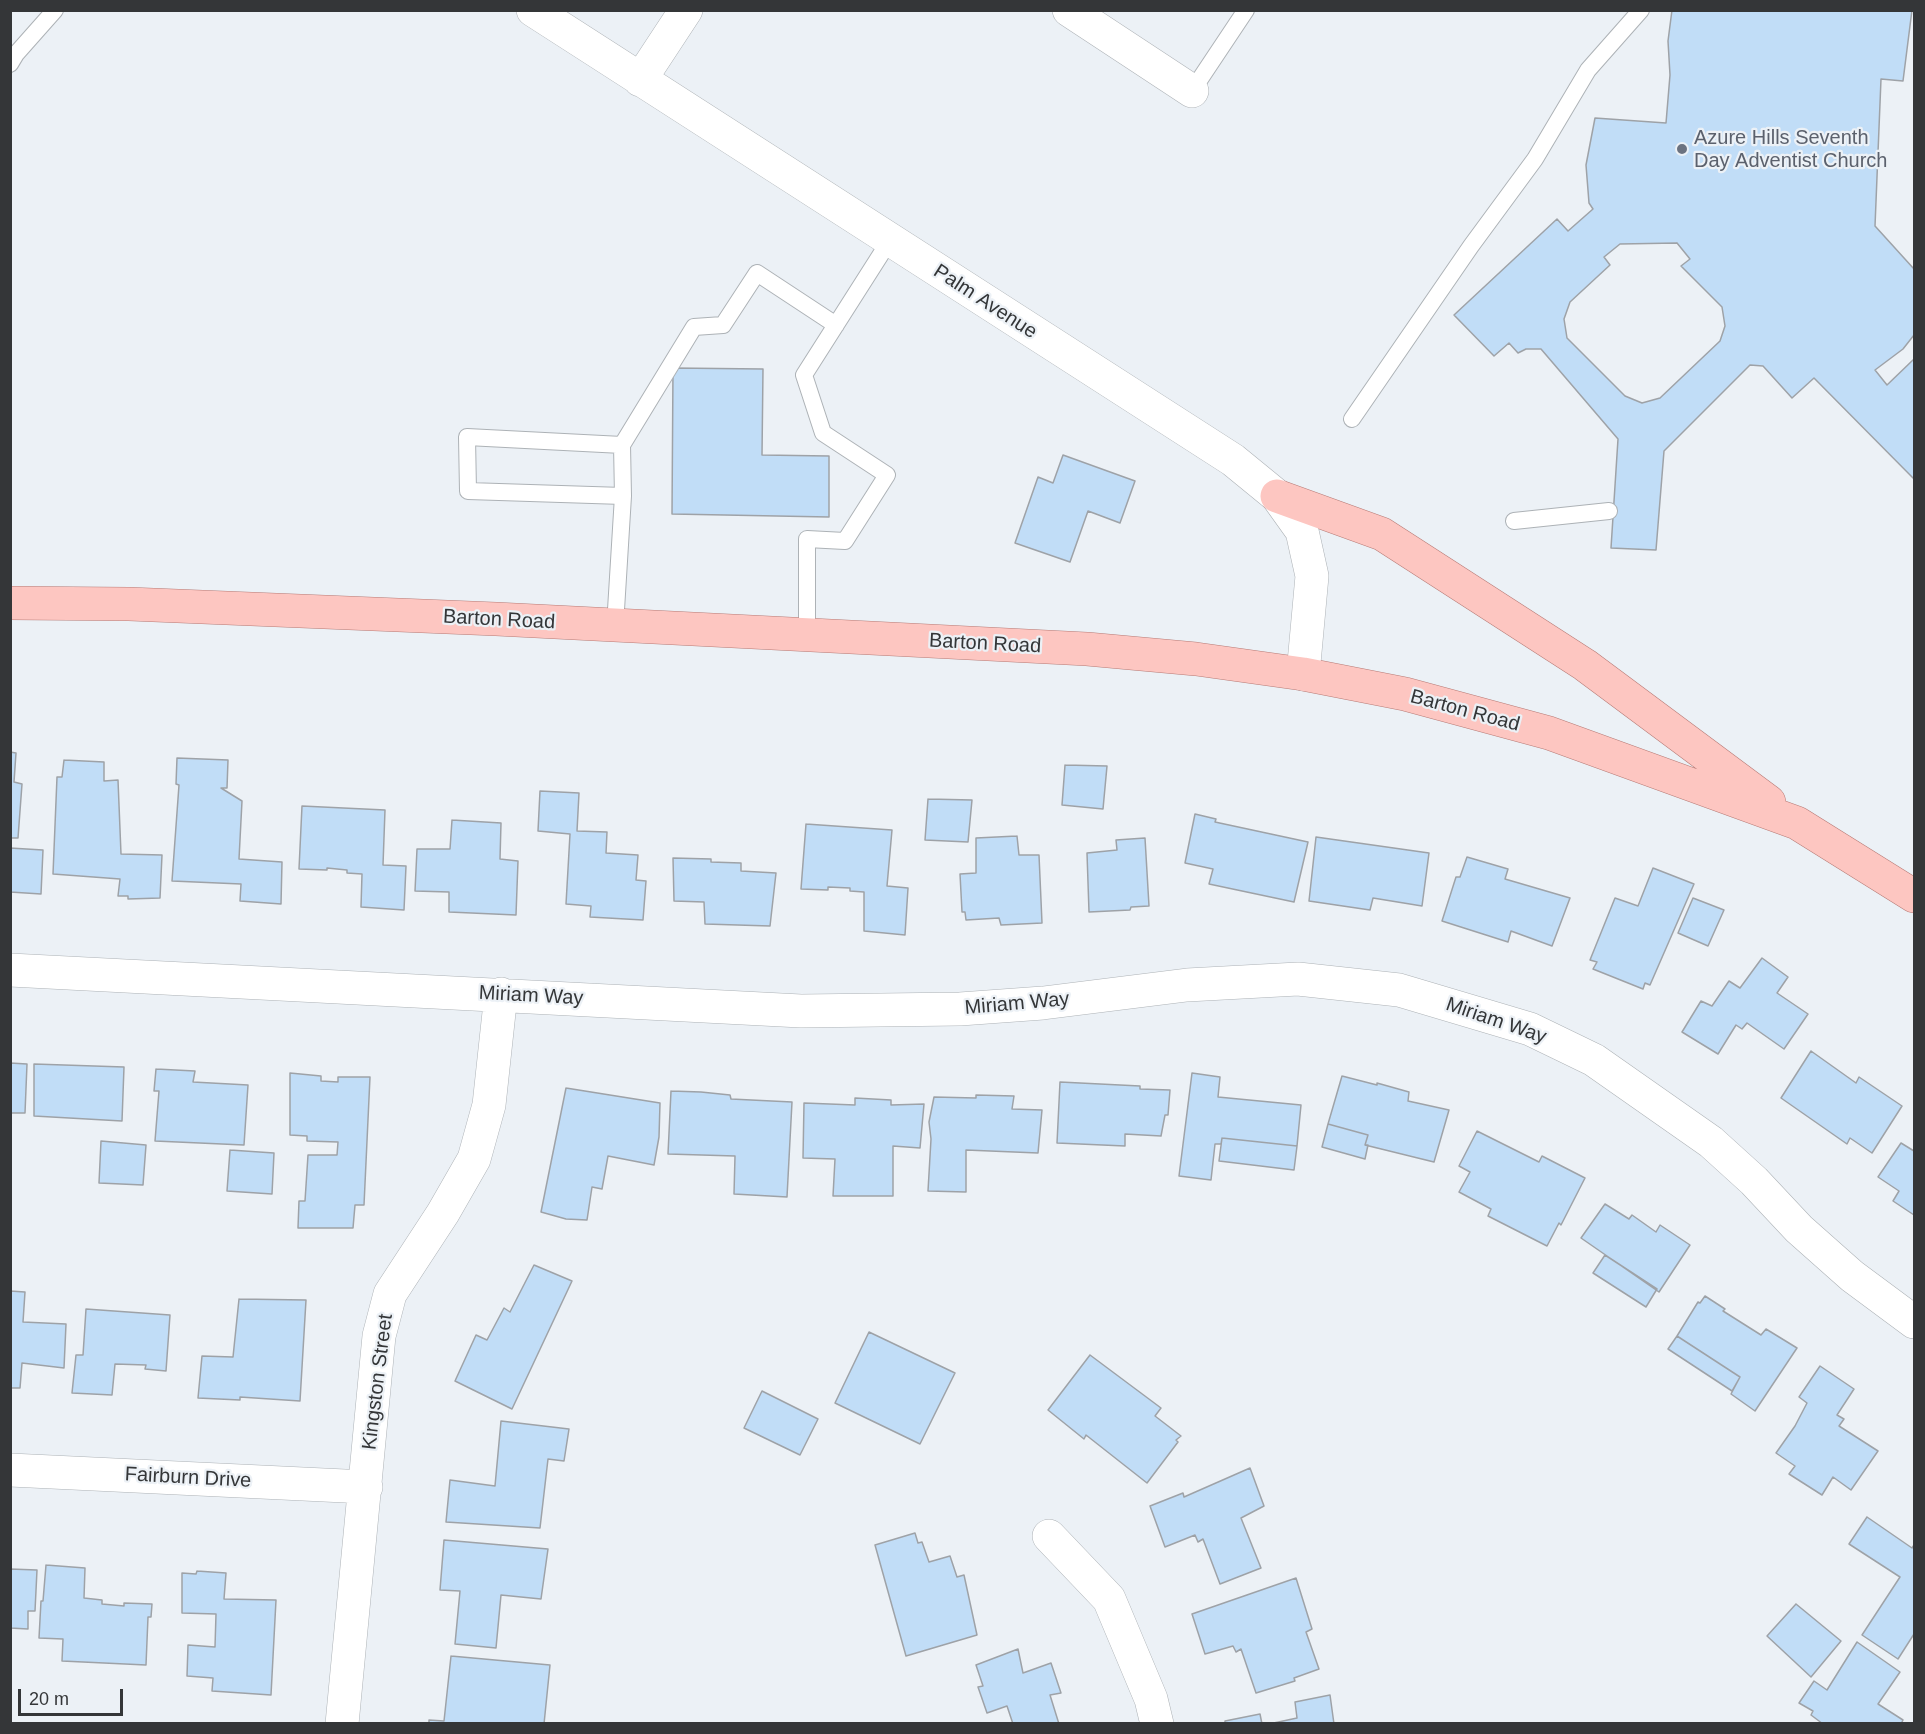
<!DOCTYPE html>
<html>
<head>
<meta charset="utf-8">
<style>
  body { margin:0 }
  #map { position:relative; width:1925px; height:1734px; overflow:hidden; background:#ecf1f6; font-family:Arial,sans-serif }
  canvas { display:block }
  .frame { position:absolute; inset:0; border:12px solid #343638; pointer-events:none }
  .scale { position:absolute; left:18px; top:1689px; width:105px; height:27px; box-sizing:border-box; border:3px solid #343638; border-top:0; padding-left:8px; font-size:18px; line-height:21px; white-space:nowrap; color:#343638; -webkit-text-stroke:4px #ecf1f6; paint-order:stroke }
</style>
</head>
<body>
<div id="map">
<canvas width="1925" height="1734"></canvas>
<div class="frame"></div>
<div class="scale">20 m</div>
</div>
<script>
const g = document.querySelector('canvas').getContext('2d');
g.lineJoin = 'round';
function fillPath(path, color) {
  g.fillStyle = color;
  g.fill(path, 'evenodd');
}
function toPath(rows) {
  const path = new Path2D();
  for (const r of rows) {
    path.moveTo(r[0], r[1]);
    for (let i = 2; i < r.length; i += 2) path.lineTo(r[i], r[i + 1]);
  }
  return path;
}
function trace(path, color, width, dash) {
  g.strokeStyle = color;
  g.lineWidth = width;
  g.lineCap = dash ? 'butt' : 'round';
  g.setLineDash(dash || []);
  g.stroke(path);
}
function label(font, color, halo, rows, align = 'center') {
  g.font = font + ' Arial,sans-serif';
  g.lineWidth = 4.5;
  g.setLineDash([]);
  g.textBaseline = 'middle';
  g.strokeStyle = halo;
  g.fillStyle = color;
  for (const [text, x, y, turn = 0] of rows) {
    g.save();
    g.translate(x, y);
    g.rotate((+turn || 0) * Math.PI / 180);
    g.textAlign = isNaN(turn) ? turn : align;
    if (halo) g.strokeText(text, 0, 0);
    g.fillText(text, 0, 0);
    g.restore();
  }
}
const building = toPath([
  [1672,10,1912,10,1903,81,1881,79,1875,226,1914,269,1914,335,1903,349,1875,370,1887,385,1914,359,1914,479,1814,378,1792,398,1763,366,1750,365,1664,451,1656,550,1611,548,1618,439,1541,349,1526,349,1518,353,1509,343,1494,356,1454,315,1557,219,1568,231,1593,209,1589,203,1586,165,1595,118,1666,123,1670,75,1668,41,1672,10],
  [1677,243,1690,259,1681,266,1722,307,1725,326,1720,341,1660,398,1642,403,1625,396,1567,338,1564,319,1570,302,1610,265,1604,257,1620,244,1677,243],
  [673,368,763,369,762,455,829,456,829,517,672,514,673,368],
  [1063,455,1135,481,1120,523,1088,511,1070,562,1015,543,1038,477,1053,483,1063,455],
  [10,752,16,753,14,782,22,784,18,838,10,838,10,752],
  [177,758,228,760,227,788,221,788,242,801,239,859,282,862,281,904,240,901,241,884,172,881,179,785,176,784,177,758],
  [64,760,104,762,104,781,118,780,121,854,162,855,160,898,128,899,128,896,118,896,120,879,53,874,57,777,62,777,64,760],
  [1065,765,1107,766,1103,809,1062,805,1065,765],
  [540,791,579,793,577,831,607,832,606,853,638,855,636,880,646,881,643,920,590,917,591,906,566,904,570,834,538,831,540,791],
  [928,799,972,800,968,842,925,840,928,799],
  [302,806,385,810,383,865,406,866,404,910,361,907,362,874,347,873,347,870,327,868,327,870,299,869,302,806],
  [1195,814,1216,819,1215,822,1308,842,1294,902,1209,884,1213,869,1185,863,1195,814],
  [452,820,501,823,500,859,518,861,516,915,449,912,449,892,415,891,417,849,450,849,452,820],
  [806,824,892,830,887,886,908,888,905,935,864,931,864,892,850,891,850,888,828,887,828,890,801,889,806,824],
  [1017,836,1019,855,1039,855,1042,923,1001,925,999,918,966,920,965,912,962,912,960,874,976,873,976,838,1017,836],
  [1316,837,1429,853,1422,906,1373,898,1370,910,1309,901,1316,837],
  [1145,838,1149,906,1131,907,1130,910,1089,912,1087,853,1117,850,1116,840,1145,838],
  [10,848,43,850,41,894,10,892,10,848],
  [1467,857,1508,869,1505,879,1570,898,1552,946,1511,931,1508,942,1442,921,1456,877,1460,877,1467,857],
  [673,858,711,859,711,862,741,863,741,871,776,873,770,926,705,924,704,902,674,901,673,858],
  [1653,868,1694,884,1650,985,1645,983,1643,989,1593,969,1597,962,1590,960,1615,898,1638,906,1653,868],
  [1693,898,1724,910,1708,946,1678,933,1693,898],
  [1762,958,1788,977,1777,993,1808,1014,1784,1049,1747,1023,1742,1029,1736,1025,1718,1054,1682,1032,1701,1001,1712,1006,1729,981,1740,988,1762,958],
  [1811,1051,1856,1083,1859,1077,1902,1106,1872,1153,1850,1138,1847,1144,1781,1098,1811,1051],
  [10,1063,27,1064,25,1113,10,1113,10,1063],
  [34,1064,124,1067,122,1121,34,1116,34,1064],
  [156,1069,195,1071,193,1082,248,1085,244,1145,155,1141,159,1091,154,1091,156,1069],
  [290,1073,321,1076,321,1081,338,1082,338,1077,370,1077,364,1205,355,1205,353,1228,298,1228,299,1201,305,1201,308,1155,337,1155,338,1142,307,1141,307,1136,290,1135,290,1073],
  [1192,1073,1220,1077,1218,1097,1301,1105,1297,1146,1222,1138,1221,1144,1215,1144,1211,1180,1179,1176,1192,1073],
  [1342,1076,1377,1085,1377,1083,1409,1092,1408,1101,1449,1110,1434,1162,1365,1145,1368,1135,1328,1124,1342,1076],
  [1060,1082,1140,1086,1140,1089,1170,1090,1168,1115,1165,1115,1161,1136,1125,1134,1125,1146,1057,1143,1060,1082],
  [566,1088,660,1103,659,1137,654,1165,608,1156,602,1189,592,1187,587,1220,566,1219,541,1212,566,1088],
  [671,1091,701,1092,730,1095,731,1099,792,1102,787,1197,734,1194,735,1156,668,1154,671,1091],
  [976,1095,1014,1096,1012,1109,1042,1110,1038,1153,966,1150,966,1192,928,1191,931,1139,929,1122,934,1097,976,1098,976,1095],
  [855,1098,891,1100,891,1105,924,1104,920,1148,893,1146,893,1196,833,1196,835,1159,803,1158,804,1103,855,1105,855,1098],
  [1328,1124,1368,1135,1365,1145,1368,1145,1365,1159,1322,1147,1328,1124],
  [1477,1131,1539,1162,1542,1156,1585,1178,1561,1225,1559,1223,1547,1246,1488,1216,1491,1209,1459,1192,1470,1172,1459,1166,1477,1131],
  [1222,1138,1297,1146,1294,1170,1219,1161,1222,1138],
  [101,1141,146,1145,143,1185,99,1183,101,1141],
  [1901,1143,1914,1151,1914,1215,1893,1201,1899,1191,1878,1177,1901,1143],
  [230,1150,274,1153,272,1194,227,1191,230,1150],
  [1605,1204,1629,1219,1632,1215,1656,1232,1660,1225,1690,1245,1659,1292,1581,1238,1605,1204],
  [1605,1255,1657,1289,1646,1307,1593,1273,1605,1255],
  [534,1265,572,1281,512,1409,455,1381,476,1335,487,1340,504,1308,510,1312,534,1265],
  [10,1291,25,1292,23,1322,66,1324,64,1368,22,1363,20,1388,10,1388,10,1291],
  [1705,1296,1725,1309,1723,1311,1761,1335,1766,1329,1797,1348,1755,1411,1731,1394,1740,1377,1677,1336,1698,1302,1700,1303,1705,1296],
  [239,1299,306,1300,300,1401,240,1397,240,1400,198,1398,202,1356,233,1357,239,1299],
  [86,1309,170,1315,166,1371,145,1369,146,1365,115,1364,112,1395,72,1393,76,1355,83,1355,86,1309],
  [869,1332,955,1373,920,1444,835,1403,869,1332],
  [1677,1336,1740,1377,1732,1391,1668,1349,1677,1336],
  [1090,1355,1161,1408,1155,1416,1181,1436,1176,1440,1178,1442,1147,1483,1086,1435,1084,1439,1048,1410,1090,1355],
  [1820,1366,1854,1389,1837,1415,1844,1419,1839,1426,1878,1451,1851,1490,1833,1477,1822,1495,1789,1474,1795,1466,1776,1453,1795,1426,1807,1403,1799,1397,1820,1366],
  [762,1391,818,1419,800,1455,744,1428,762,1391],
  [501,1421,569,1429,564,1461,548,1459,540,1528,446,1522,450,1480,495,1486,501,1421],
  [1250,1468,1264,1506,1241,1518,1261,1568,1220,1584,1203,1539,1198,1542,1195,1535,1165,1547,1150,1506,1183,1493,1184,1497,1250,1468],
  [1867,1517,1912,1548,1914,1545,1914,1634,1898,1659,1862,1635,1900,1577,1849,1544,1867,1517],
  [915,1533,918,1543,922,1542,929,1562,950,1556,957,1577,964,1575,977,1635,906,1656,875,1545,915,1533],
  [444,1540,548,1549,541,1599,501,1595,496,1648,455,1644,460,1591,440,1590,444,1540],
  [46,1565,85,1568,84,1598,102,1600,102,1604,124,1606,124,1603,152,1604,151,1617,148,1617,146,1665,62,1661,63,1639,39,1638,41,1601,43,1601,46,1565],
  [10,1569,37,1570,35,1611,28,1611,28,1629,10,1628,10,1569],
  [197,1571,226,1573,224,1599,276,1600,271,1695,212,1691,213,1678,187,1676,188,1645,215,1647,216,1614,182,1613,182,1573,196,1574,197,1571],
  [1296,1578,1312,1629,1306,1632,1319,1669,1294,1678,1295,1681,1256,1693,1241,1649,1236,1652,1233,1646,1205,1654,1192,1614,1296,1578],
  [1796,1604,1841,1641,1811,1677,1767,1636,1796,1604],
  [1857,1642,1900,1672,1878,1704,1903,1720,1901,1724,1823,1724,1811,1715,1813,1711,1799,1703,1814,1681,1827,1690,1857,1642],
  [1018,1649,1023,1673,1051,1663,1061,1693,1050,1695,1059,1724,1013,1724,1007,1706,987,1713,978,1687,983,1686,976,1665,1018,1649],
  [451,1656,550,1665,544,1724,429,1724,429,1720,444,1721,451,1656],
  [1330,1695,1334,1724,1269,1724,1297,1718,1295,1702,1330,1695],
  [1260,1714,1262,1724,1225,1724,1225,1721,1260,1714]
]);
fillPath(building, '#c1ddf7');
trace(building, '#9ea2a7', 1.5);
const lane = toPath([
  [10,64,16,54,55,10],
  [1192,91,1246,10],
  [1352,419,1471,246,1535,159,1588,70,1641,10],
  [622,445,694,327,723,325,757,273,836,325],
  [1514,521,1609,511],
  [615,626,623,496,622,445,467,437,468,491,623,496],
  [807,635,807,539,845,541,887,475,823,433,804,375,890,240]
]);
const street = toPath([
  [533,10,1233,460,1277,496,1302,531,1312,576,1303,674],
  [1069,10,1192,91],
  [640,80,686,10],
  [10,970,801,1011,960,1009,1043,1003,1187,985,1298,979,1399,990,1530,1029,1594,1060,1711,1142,1754,1181,1799,1229,1852,1276,1914,1322],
  [10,1470,366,1487],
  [1049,1536,1109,1599,1151,1699,1157,1724],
  [342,1724,379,1336,390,1294,443,1213,474,1159,489,1105,501,994]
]);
const primary = toPath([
  [1277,496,1382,534,1585,665,1769,802],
  [10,603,129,604,496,619,1087,649,1196,659,1303,674,1405,694,1549,733,1797,823,1914,896]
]);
trace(lane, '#adb2b6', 18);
trace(street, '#adb2b6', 34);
trace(primary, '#b67b76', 34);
trace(lane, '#fff', 16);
trace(street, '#fff', 33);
trace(primary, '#fdc6c1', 33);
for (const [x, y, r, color] of [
  [1682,149,6,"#6b7280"]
]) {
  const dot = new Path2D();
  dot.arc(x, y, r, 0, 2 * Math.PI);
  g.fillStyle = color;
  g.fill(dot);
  trace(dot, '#ecf1f6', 2);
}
label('20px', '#5b616d', '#ecf1f6', [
  ["Azure Hills Seventh",1694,138],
  ["Day Adventist Church",1694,161]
], 'left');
label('20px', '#343638', '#ecf1f6', [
  ["Palm Avenue",985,302,33],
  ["Barton Road",499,620,3],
  ["Barton Road",985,644,3],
  ["Barton Road",1465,711,15],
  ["Miriam Way",531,996,3],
  ["Miriam Way",1017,1004,-5],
  ["Miriam Way",1496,1021,19],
  ["Kingston Street",378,1382,-83],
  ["Fairburn Drive",188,1478,3]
]);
</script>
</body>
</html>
